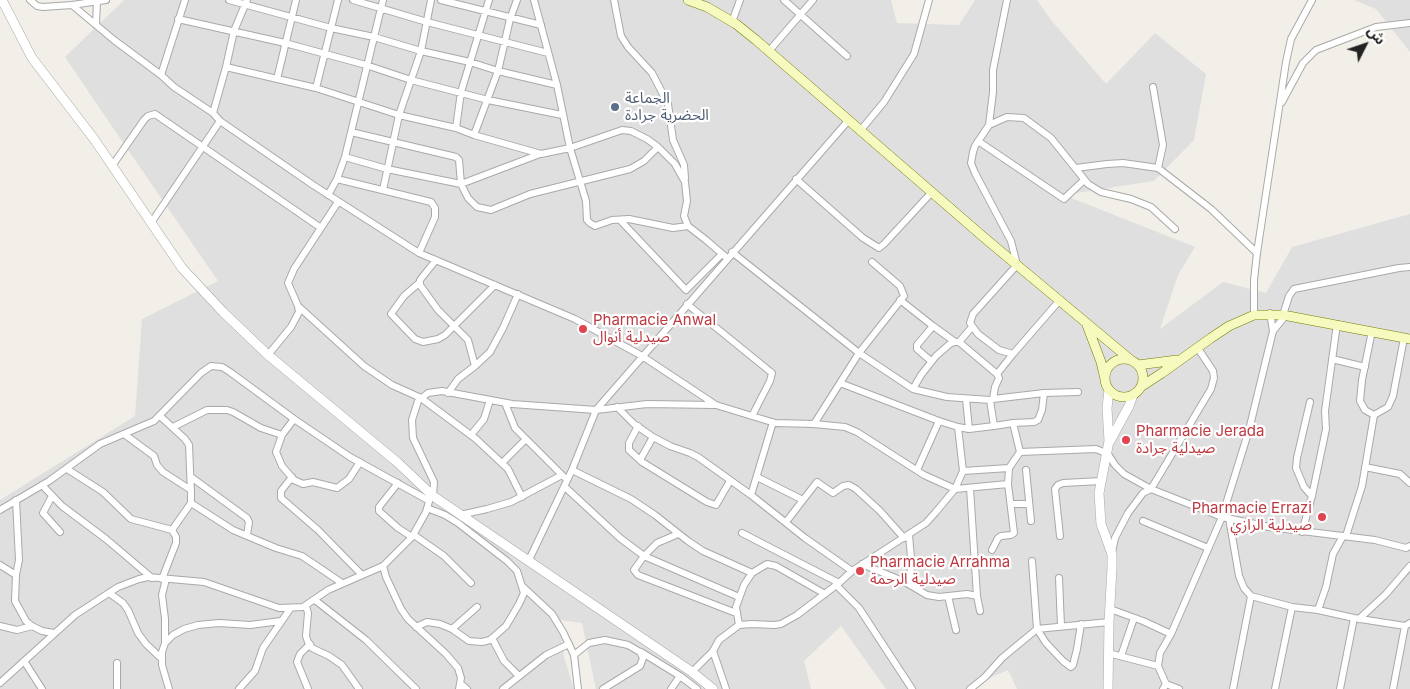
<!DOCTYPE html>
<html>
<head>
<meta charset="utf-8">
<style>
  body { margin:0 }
  #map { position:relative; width:1410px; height:689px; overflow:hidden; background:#f2efe9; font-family:Inter,"Noto Sans Arabic",sans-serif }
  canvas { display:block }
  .north { position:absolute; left:1340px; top:20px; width:50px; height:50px; -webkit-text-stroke:4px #fff; paint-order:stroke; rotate:49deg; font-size:14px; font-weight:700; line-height:20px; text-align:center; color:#222 }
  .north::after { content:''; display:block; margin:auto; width:18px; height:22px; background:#222; clip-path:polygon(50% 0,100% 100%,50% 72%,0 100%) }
</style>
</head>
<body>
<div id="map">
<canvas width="1410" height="689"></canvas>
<div class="north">ش</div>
</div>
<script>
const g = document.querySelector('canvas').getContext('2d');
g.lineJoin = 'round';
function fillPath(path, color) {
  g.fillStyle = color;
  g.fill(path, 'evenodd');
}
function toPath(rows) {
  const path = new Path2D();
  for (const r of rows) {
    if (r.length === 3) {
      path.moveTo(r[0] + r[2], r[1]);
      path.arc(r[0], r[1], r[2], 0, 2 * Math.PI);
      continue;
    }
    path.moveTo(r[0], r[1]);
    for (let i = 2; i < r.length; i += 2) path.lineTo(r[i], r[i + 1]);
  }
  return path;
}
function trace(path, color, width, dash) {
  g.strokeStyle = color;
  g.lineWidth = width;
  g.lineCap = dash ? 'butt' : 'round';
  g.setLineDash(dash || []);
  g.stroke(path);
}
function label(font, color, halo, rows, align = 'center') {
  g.font = font + ' Inter,"Noto Sans Arabic",sans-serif';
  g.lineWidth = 4.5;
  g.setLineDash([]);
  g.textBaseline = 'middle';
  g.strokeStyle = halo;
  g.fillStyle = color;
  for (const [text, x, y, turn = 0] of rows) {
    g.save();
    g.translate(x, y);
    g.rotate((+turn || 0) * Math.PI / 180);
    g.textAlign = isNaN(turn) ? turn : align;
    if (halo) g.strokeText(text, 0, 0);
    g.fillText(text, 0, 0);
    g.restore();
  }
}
fillPath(toPath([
  [124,0,891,0,897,23,959,25,975,0,1037,0,1051,20,1106,84,1155,33,1206,74,1194,140,1154,181,1064,195,1195,247,1178,275,1160,329,1223,282,1266,293,1292,247,1410,214,1410,689,1017,689,1008,670,966,689,886,689,841,626,804,661,811,689,596,689,582,623,560,620,564,657,574,689,0,689,0,500,135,416,142,319,218,281,111,125,65,57],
  [1354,0,1410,0,1410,52,1376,9]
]), '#e0dfdf');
const minor = toPath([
  [30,0,37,6,43,7,72,5,106,0],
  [185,0,161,75,174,87,213,113,220,121,313,185,419,253,575,319,642,356,716,405,775,423,814,424,845,427,857,432,924,475,955,489,1008,484,1009,468,1020,452,1096,449,1108,454,1115,465,1124,474,1151,489,1222,517,1269,527,1375,540,1406,548,1410,546],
  [229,0,331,28,374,37,421,51,470,62,498,71,557,85],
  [353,0,427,22,548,53],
  [441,0,541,25],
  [534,0,557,85,570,148,586,201,587,220,590,223,595,226,612,220,629,219,673,228,688,226],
  [614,0,621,36,628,47,652,73,668,104,673,140,684,165,685,178],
  [784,0,847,56],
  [72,5,114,40,161,75],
  [178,19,285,43,366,65,411,80,488,100,562,115],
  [732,22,740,0],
  [96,25,97,1],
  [769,51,813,0],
  [226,67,234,31,247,0],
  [277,79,296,0],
  [1153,87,1163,145,1158,168],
  [316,88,338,0],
  [1282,102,1303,63,1316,50,1376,27,1410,23],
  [213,113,226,67,316,88,399,115,456,128,474,135,541,154,570,148,622,130,631,131,647,139,658,147,675,164,685,182,687,201,684,216,688,226,706,240,727,258],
  [989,125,993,92,993,70,1007,0],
  [456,128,461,92,489,0],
  [860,131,884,102,914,54,929,0],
  [474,135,498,71,510,19,517,0],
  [978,141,1064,199,1084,180],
  [540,154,461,184,468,198,477,207,491,210,530,194,630,169,644,161,658,147],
  [345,157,387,169,461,184,459,160,456,157,351,132],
  [112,166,144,120,148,116,155,114,321,228],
  [1076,168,1107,164,1123,163,1158,168,1211,209,1257,253],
  [337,179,431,202,435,208,435,217,419,253],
  [796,179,863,238,879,248,884,244,932,192],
  [383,190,399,115,421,51,431,0],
  [328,195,337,179,345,157,383,0],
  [620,220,686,290,722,254],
  [151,223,220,121],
  [732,252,859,353,913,389,947,397,990,400],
  [436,260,420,280,420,285,438,310,468,340,475,366],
  [419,283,404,296,391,314,415,339,423,342,438,339,445,335,495,285],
  [900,300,933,326,955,342,959,342,997,374,999,378,995,387,993,399,990,400,994,426,1013,423,1020,452],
  [1059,301,1013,354,999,350,978,334,970,323,973,314,1017,265,1011,241,975,173,971,163,973,152,975,146,989,125,1007,117,1024,118,1051,138,1088,184,1101,192,1131,199,1151,207,1175,229],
  [687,304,772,373,770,381,752,416],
  [298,306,364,366,392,385,421,398,476,439,508,469,522,497],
  [1254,315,1254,280,1257,253,1286,62,1291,39,1312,0],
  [1283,315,1289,296,1294,289,1399,268,1410,267],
  [1273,331,1286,315],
  [1372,331,1362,380,1360,401,1365,410,1374,415],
  [959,342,972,327],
  [268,355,291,327,299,312,298,306,288,283,294,269,338,202],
  [1332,359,1365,367],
  [931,361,917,349,917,345,933,326],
  [997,374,1013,354],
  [840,383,939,421,958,427,969,429,994,426],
  [913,389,921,375,936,356,951,343,955,342],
  [448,393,458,379,475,366,490,352,503,328,518,294],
  [966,399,969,429],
  [993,399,1044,393,1078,392],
  [1310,402,1297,458,1296,468,1304,487,1312,496],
  [505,403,515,428,564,477],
  [617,407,634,424,653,437,670,446,690,453,698,457,751,495,805,538,852,571],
  [1374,415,1388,407,1393,396,1404,338],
  [160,416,185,439,189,445,191,493,191,503,172,530,176,537,176,543,162,579],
  [294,419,282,435,276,452,282,466,294,480,303,484,313,482,337,488,349,479,360,462],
  [1013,423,1034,422,1038,420,1042,410,1044,393],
  [814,424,859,353,904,296,900,286,872,262],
  [638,426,629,443,629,450,642,462,707,502,716,505,730,481],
  [173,427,207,410,227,410,233,412,261,428,282,435],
  [124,434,154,456,157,465,163,472,191,490],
  [471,435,484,419,490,400],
  [640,460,653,437],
  [502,463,526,439],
  [1365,467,1400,474,1410,483],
  [67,469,103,492,131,519,172,530],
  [572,470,631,499,655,515,688,541,703,551,752,573],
  [917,470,939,421],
  [1026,470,1031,521],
  [963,471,1009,468],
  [191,477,247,518,249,522,247,535],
  [292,477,281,491,281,498,318,530,362,575],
  [757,477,803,500,817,482,833,493,843,486,849,485,856,489,880,511,904,538],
  [398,483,379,507,379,511,398,528,412,537],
  [42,485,62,506,106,539,152,578],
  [565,487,620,538,644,556,657,543,678,534],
  [970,488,977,596],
  [751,495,773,422],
  [52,496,43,513,60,532],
  [16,500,19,560,16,575,15,601,26,621,32,626,42,631,54,633],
  [191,503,233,530,276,548,302,556,342,583],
  [1011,504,1029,504],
  [0,510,49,481,100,444,154,421,201,373,211,366,222,367,230,372,294,419,350,457,426,499,433,496,434,482,413,438,412,420,418,401,428,393,442,391,512,404,596,410,647,404,715,405],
  [460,515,487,509,511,502,562,475],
  [1229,518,1239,576,1244,588,1251,596,1292,607,1318,610,1354,618,1405,626,1410,623],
  [1143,521,1208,548],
  [786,522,803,500],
  [1302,532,1312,496,1326,429,1325,411,1337,324],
  [742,533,839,583],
  [414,535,444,556,471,583],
  [909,535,911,558,910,585],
  [1060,536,1055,489,1058,485,1063,483,1101,481],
  [1346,536,1362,486,1374,415],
  [992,550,998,538,1001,536,1011,535,1014,533,1008,484],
  [1112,552,1115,538,1128,513,1143,493,1151,489,1211,389,1214,378,1213,371,1197,347],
  [1032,561,1037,629,1046,643,1063,661,1071,667,1073,665,1077,649,1081,624],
  [528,562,572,470,596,410,848,121],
  [862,564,905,582,927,595,939,597,967,594,977,596,980,611],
  [0,565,16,575],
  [383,566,386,577,401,609,408,619,446,654,458,668,461,678,459,689],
  [1059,578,1061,626],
  [836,585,859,608,912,689],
  [522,586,552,614,563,632,574,655,578,689],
  [109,593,123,603,128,610,138,633,146,644,162,659],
  [948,596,956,630],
  [315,600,366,640,416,689],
  [306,606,308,613,306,636,308,642,312,648,329,656,342,665,359,689],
  [1110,609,1143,621,1171,634],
  [1318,610,1326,587,1333,554,1343,536],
  [736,613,638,575,634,570,644,556,739,597],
  [1359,619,1386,594,1410,566],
  [739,625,736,607,744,585,752,573,767,564,776,566,825,594],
  [0,626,17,630,32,626],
  [416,627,427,622,440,624,452,629,469,641,482,642,490,640,506,626,519,604,524,593,517,571,507,561,458,523,445,515,427,508],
  [452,629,477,607],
  [492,638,504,661,519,676],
  [165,643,165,619,162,595,166,579],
  [641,652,680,676,697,689],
  [1108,653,1158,666],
  [574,655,589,643,605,640,628,645,640,652,643,658,640,666,603,689],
  [1121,656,1134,618],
  [24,661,42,689],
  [117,663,117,689],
  [692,672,713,651],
  [0,683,75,615,118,587,139,579,148,577,204,582,279,608,303,607,328,590,383,566,412,537,426,512,430,498],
  [461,684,467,689],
  [1166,684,1179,689],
  [169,689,162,665,162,652,165,643,173,635,184,629,198,625,219,623,250,625,281,621],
  [239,689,255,671,263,648,290,609],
  [308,689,297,662,300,654,310,644],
  [503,689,546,655,569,644],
  [671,689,680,676],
  [726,689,713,651,719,640,739,625,752,624,774,625,781,624,797,615,839,583,852,571,926,523,935,513,955,489,963,471,958,427],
  [970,689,985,677,1002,658,1037,629,1109,622],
  [1163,689,1166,684,1158,666,1160,653,1171,634,1222,517,1249,430,1273,331,1270,313],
  [1233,689,1251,596],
  [1275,689,1292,607],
  [1340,689,1354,618],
  [1393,689,1405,626]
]);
const tertiary = toPath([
  [2,0,32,58,94,139,182,268,223,312,268,355,397,462,433,496,692,672,713,689],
  [1110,441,1129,406,1133,395],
  [1108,689,1109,622,1112,568,1112,554,1101,524,1099,493,1109,441,1107,408,1109,390]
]);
const secondary = toPath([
  [688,0,707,7,736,24,756,40,987,240,1132,361],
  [1087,325,1101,362,1105,379],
  [1124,378,19],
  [1138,365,1177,360],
  [1142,386,1162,373,1211,338,1229,326,1254,315,1283,315,1410,339]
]);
trace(minor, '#a9a9a9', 8);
trace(tertiary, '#a9a9a9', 10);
trace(secondary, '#707d05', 10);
trace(minor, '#fff', 6);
trace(tertiary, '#fff', 9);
trace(secondary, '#f7fabf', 9);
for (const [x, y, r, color] of [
  [615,107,5,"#5c6f8a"],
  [583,329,5,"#e0444e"],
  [1126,440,5,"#e0444e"],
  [1322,517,5,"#e0444e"],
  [860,571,5,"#e0444e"]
]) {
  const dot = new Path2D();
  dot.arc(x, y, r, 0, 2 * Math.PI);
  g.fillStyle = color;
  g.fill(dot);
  trace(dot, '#fff', 2);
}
label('15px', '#4e5e75', '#fff', [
  ["الجماعة",625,98],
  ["الحضرية جرادة",625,115]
], 'left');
label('15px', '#be3a42', '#fff', [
  ["Pharmacie Anwal",593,320],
  ["صيدلية أنوال",593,337],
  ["Pharmacie Jerada",1136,431],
  ["صيدلية جرادة",1136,448],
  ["Pharmacie Errazi",1312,508,"right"],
  ["صيدلية الرازي",1312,525,"right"],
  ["Pharmacie Arrahma",870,562],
  ["صيدلية الرحمة",870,579]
], 'left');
</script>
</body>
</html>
